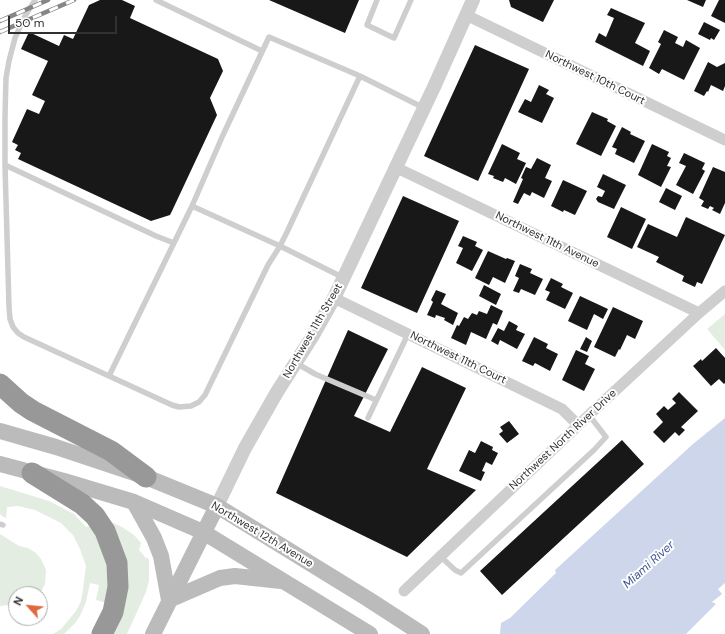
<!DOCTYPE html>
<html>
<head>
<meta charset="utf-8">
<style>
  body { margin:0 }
  #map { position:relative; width:725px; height:634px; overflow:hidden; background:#fff; font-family:"DM Sans",sans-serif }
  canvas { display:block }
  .north { position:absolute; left:8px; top:586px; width:40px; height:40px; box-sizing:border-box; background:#fff; border:1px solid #adadad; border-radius:50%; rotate:297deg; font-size:11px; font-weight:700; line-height:16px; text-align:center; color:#313131 }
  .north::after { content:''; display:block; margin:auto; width:14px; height:18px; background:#de693d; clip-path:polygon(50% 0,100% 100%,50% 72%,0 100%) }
  .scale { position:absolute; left:8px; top:16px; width:109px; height:18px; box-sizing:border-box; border:2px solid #313131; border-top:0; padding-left:5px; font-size:12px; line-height:14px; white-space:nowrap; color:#313131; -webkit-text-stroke:3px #fff; paint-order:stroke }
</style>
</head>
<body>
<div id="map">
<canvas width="725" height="634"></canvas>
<div class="north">N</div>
<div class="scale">50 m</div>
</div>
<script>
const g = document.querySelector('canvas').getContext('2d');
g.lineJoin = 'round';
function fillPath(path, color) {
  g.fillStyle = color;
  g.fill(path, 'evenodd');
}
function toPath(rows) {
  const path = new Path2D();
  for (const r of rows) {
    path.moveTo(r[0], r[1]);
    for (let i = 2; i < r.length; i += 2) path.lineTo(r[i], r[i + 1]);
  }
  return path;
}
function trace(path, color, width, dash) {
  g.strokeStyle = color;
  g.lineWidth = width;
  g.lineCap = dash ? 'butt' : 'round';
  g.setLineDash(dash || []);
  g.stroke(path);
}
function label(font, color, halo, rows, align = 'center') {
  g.font = font + ' "DM Sans",sans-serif';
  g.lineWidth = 4;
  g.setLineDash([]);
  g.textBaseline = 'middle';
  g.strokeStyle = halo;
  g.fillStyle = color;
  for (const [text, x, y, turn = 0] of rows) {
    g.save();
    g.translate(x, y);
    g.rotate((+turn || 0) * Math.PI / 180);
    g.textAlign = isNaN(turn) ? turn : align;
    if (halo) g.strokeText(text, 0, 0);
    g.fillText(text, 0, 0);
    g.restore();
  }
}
fillPath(toPath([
  [725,314,725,350,707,329],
  [0,486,49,501,74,514,86,527,92,526,110,568,107,603,96,600,99,585,90,583,86,602,80,616,76,622,64,634,53,634,61,629,76,611,81,601,83,589,86,566,80,549,73,535,61,523,35,510,18,506,7,507,6,518,2,516,0,514],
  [111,522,122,527,134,535,141,543,139,550,146,558,148,558,149,561,149,581,146,592,127,634,113,634,123,612,127,593],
  [0,534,19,546,28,548,36,553,41,559,46,570,45,584,40,594,16,594,16,606,12,607,7,605,0,606]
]), '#e3ede1');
fillPath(toPath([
  [725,418,725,583,718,589,722,594,712,602,716,604,686,634,500,634,501,623,510,618,556,573,555,570,693,444]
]), '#ced6ec');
fillPath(toPath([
  [100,0,122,0,135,6,130,18,218,59,223,71,210,98,217,115,172,211,170,215,151,221,18,159,21,153,15,150,18,145,12,142,27,109,39,114,45,101,32,95,48,61,21,49,29,32,59,46,64,35,73,39,89,5],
  [269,0,359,0,345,33],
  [509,0,554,0,543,22,511,7],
  [687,0,706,0,703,7],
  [719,0,725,0,725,23,711,16],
  [611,8,645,23,635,43,650,51,643,66,595,42,599,33,606,37,614,18,607,15],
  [704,22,720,30,714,40,711,38,710,40,698,34],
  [664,30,678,37,675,43,683,47,686,40,700,48,684,80,662,69,659,74,649,68,661,44,658,42],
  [475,45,529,69,478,181,424,156],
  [708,62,717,67,725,63,725,86,723,91,711,85,708,92,707,91,704,96,694,91],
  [539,85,549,90,546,94,554,98,542,123,518,112,525,99,531,102],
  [592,112,608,119,607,121,616,126,601,156,576,144],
  [622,127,631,132,630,134,645,141,634,163,615,154,617,149,612,147],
  [502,144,520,153,517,159,526,163,516,184,505,178,503,182,493,178,494,176,488,174],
  [652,144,669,152,667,156,671,158,667,166,671,167,661,187,638,175],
  [684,153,705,163,702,169,705,171,693,194,676,185,686,166,679,163],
  [537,158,551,165,545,178,552,181,544,198,532,192,530,196,524,193,518,204,513,202,523,179,521,178,526,167,531,169],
  [713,167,725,172,725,203,720,214,712,210,714,208,710,206,708,209,701,206,704,201,699,198],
  [603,174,626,185,614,209,598,202,596,199,598,196,602,197,605,191,597,187],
  [563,180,587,191,575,215,564,210,563,212,551,206],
  [666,188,682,196,675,210,659,202],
  [403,196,459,221,417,313,361,288],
  [621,207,646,219,632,249,607,237],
  [686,217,725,235,702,284,697,282,695,287,682,281,684,276,656,262,659,257,637,247,648,224,677,237],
  [463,236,477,242,475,246,483,250,472,271,456,263,463,248,458,246],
  [488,251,506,259,507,258,515,261,505,283,493,277,489,285,475,278],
  [520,264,532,269,530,273,543,279,535,295,521,289,519,293,513,291,519,278,515,276],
  [551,278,563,284,561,287,573,293,565,309,546,300,550,292,545,290],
  [484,285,501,294,496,305,479,296],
  [436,290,446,294,441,304,458,313,453,325,444,320,445,318,436,315,435,318,427,315,433,302,431,300],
  [580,296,608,309,603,319,594,314,587,330,568,321],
  [491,305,503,311,497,325,493,323,486,339,471,332,466,345,451,338,457,325,459,326,464,317,468,319,472,313,477,315,479,311,487,314],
  [613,307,643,321,635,339,627,335,620,350,619,349,615,357,594,347],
  [509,321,518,326,516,330,525,334,517,349,500,340,498,345,491,341,498,328,504,331],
  [348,330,388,349,354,416,390,432,422,367,466,388,427,469,476,490,407,557,276,493],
  [534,337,548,344,546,348,558,354,550,371,535,363,533,366,522,361],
  [586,337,592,341,587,352,580,349],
  [716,348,725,358,725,383,724,384,719,379,711,386,693,366,701,359,702,361],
  [576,350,589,356,585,364,595,369,584,391,562,380],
  [679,392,698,411,681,427,685,430,679,436,675,432,664,443,653,432,663,422,656,414,664,406,668,410,676,403,672,399],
  [509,421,519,434,507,443,499,434,503,431,500,427],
  [622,440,644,464,502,595,480,571],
  [481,441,493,447,492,450,498,453,492,465,486,462,482,471,485,472,481,481,459,471,469,450,475,453]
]), '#181818');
trace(toPath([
  [156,0,262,51],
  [377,0,367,25,394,38,411,0],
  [360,76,287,232,280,246,268,265,205,395,199,402,191,406,179,407,172,405,109,376,192,206,223,135,269,37,360,76,424,108],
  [5,165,5,117,6,78,9,61,15,38,25,16,35,0],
  [192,206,280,246,344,278],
  [296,363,315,374,376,400],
  [109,376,24,337,18,333,13,327,10,319,9,307,5,165,156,236,174,243],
  [368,418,408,334],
  [0,524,3,525],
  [440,556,455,570,461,573,594,450,606,437,589,415]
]), '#cecece', 5.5);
trace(toPath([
  [466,15,725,140],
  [395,167,699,313],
  [334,298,562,409,578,425],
  [404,591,589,415,699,313,725,291]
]), '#cecece', 11);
trace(toPath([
  [217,506,245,448,277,392,312,337,334,298,434,87,473,0]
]), '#cecece', 14);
trace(toPath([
  [0,431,56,447,146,477,217,506,368,599,422,634],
  [0,464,64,481,134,502,203,532,370,634],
  [134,502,154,538,161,556,169,600],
  [169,600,220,578,235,576,281,581],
  [153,634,217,506]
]), '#bbb', 16);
trace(toPath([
  [0,384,21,403,33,411,111,451,146,477],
  [32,473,82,504,95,516,105,531,117,563,118,587,113,612,102,634]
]), '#989898', 21);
const rail = toPath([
  [0,21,48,0],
  [0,32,74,0]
]);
trace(rail, '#868686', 4.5);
trace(rail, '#fff', 3, [9]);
label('11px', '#313131', '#fff', [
  ["Northwest 10th Court",595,78,26],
  ["Northwest 11th Avenue",547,240,26],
  ["Northwest 11th Street",313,331,-60],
  ["Northwest 11th Court",458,358,26],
  ["Northwest North River Drive",563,440,-43],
  ["Northwest 12th Avenue",262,535,31]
]);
label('italic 12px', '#425791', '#fff', [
  ["Miami River",649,565,-42]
]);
</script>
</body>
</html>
